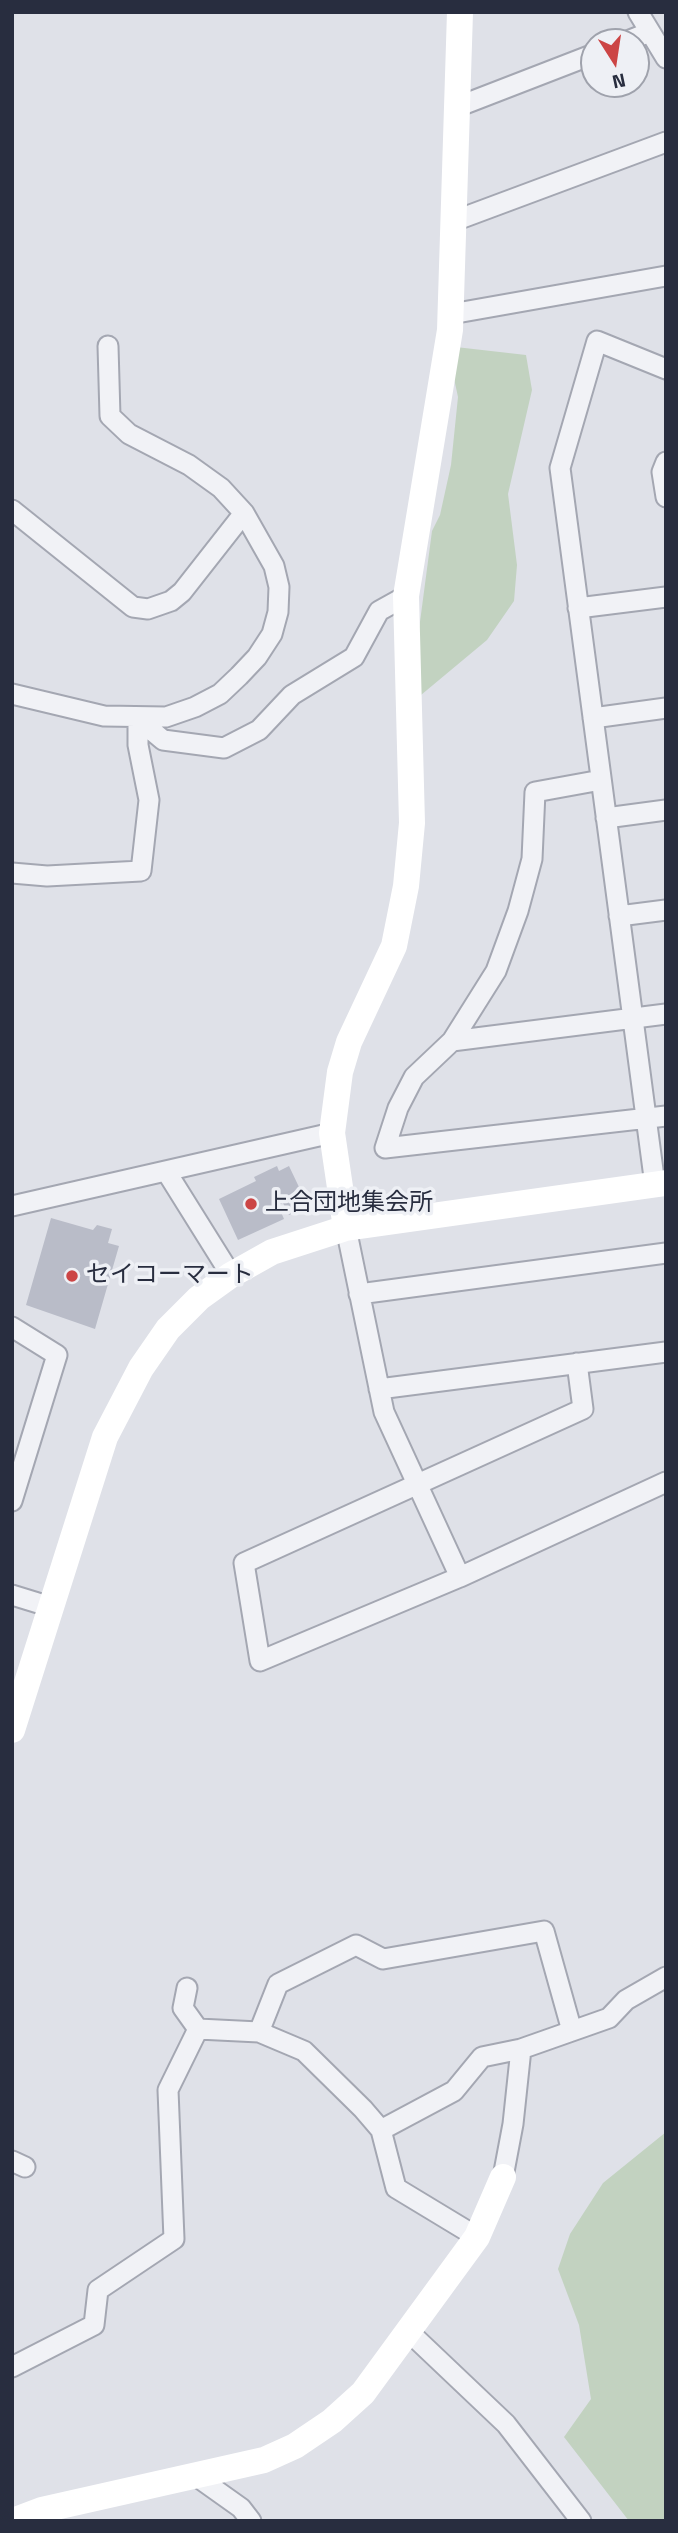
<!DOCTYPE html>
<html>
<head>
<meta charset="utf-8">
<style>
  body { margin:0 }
  #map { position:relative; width:678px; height:2533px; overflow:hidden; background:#dfe1e8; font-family:"Titillium Web",sans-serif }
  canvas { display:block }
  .frame { position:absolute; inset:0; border:14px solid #282d3f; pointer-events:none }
  .north { position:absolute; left:580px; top:28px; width:70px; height:70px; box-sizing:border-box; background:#eef0f5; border:2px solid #9fa2ac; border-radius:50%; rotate:168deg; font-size:19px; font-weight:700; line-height:28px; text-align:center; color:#282d3f }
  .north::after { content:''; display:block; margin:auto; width:24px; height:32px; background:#cc4545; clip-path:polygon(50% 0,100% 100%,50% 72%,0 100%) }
</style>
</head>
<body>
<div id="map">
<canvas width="678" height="2533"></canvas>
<div class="frame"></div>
<div class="north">N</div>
</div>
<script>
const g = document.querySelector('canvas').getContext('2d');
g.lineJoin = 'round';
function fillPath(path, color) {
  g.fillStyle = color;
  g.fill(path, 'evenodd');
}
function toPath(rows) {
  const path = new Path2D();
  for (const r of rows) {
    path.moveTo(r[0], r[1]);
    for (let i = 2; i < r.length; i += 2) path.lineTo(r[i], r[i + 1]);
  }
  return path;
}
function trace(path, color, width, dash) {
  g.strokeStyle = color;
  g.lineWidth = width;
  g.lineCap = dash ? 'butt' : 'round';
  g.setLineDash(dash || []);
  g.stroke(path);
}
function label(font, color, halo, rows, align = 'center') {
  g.font = font + ' "Titillium Web","Noto Sans JP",sans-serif';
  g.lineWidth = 7;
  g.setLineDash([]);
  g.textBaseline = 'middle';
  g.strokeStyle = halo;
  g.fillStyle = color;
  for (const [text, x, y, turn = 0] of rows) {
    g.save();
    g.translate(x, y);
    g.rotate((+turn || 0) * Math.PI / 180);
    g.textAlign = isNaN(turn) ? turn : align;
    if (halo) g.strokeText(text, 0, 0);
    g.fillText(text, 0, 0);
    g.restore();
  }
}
fillPath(toPath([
  [447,346,526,355,532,390,508,494,517,565,514,601,487,640,409,705,432,531,440,515,451,465,458,397],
  [666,2132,666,2521,629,2521,564,2437,591,2399,579,2325,558,2269,570,2234,603,2183]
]), '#c2d2c0');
fillPath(toPath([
  [277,1166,279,1171,289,1166,308,1206,289,1215,283,1203,278,1205,284,1219,238,1240,219,1199,256,1181,254,1177],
  [51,1218,93,1230,97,1225,112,1229,108,1243,119,1246,95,1329,26,1305]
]), '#b9bcc8');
const street = toPath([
  [638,12,666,58],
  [625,42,650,32],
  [457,107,594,54],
  [454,221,666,142],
  [451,314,666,276],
  [666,462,662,472,666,497],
  [12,510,133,607,148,609,171,601,182,592,244,513],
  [578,608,666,597],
  [12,694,104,716,166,717,195,707,220,694,239,676,257,657,272,634,278,612,279,587,274,566,244,513,221,488,189,465,129,434,110,416,108,346],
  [593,718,666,708],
  [138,719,163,740,224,748,259,730,292,695,354,657,379,611,406,596],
  [606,818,666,810],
  [12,873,47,876,141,871,149,800,138,745,138,719],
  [619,916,666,910],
  [666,1014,452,1041,414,1077,398,1108,385,1148,666,1116],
  [452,1041,496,971,518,911,532,859,535,792,601,780],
  [166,1171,231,1275],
  [655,1185,560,468,597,341,666,369],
  [12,1206,332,1133],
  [346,1228,384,1412,460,1577],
  [359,1294,666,1253],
  [12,1327,57,1355,12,1501],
  [577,1363,583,1409,244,1563,260,1661,460,1577,666,1482],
  [379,1389,666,1352],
  [12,1595,51,1607],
  [187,1988,183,2008,198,2029,259,2032],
  [381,2130,454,2091,482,2057,521,2049],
  [12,2161,25,2167],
  [503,2177,513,2124,521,2049,609,2018,626,2000,666,1977],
  [477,2237,396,2188,381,2130,363,2109,304,2051,259,2032,278,1984,356,1945,383,1959,544,1931,572,2031],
  [408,2331,506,2424,581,2521],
  [12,2367,94,2325,98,2290,174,2239,168,2090,198,2029],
  [196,2476,241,2508,251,2521]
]);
trace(street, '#a4a7b2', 23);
trace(street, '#f1f2f6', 19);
trace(toPath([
  [346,1228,332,1133,340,1072,349,1042,394,946,406,886,412,823,406,596,450,330,460,12],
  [12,1730,105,1437,141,1368,168,1329,199,1298,231,1275,272,1252,346,1228,666,1183],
  [13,2521,42,2510,264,2460,295,2446,332,2421,363,2393,477,2237,503,2177]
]), '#fff', 26);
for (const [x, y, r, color] of [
  [251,1204,7,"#cc4545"],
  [72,1276,7,"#cc4545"]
]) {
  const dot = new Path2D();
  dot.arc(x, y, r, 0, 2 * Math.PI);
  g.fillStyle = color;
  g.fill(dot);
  trace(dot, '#eef0f5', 2.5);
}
label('24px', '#282d3f', '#eef0f5', [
  ["上合団地集会所",265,1204],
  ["セイコーマート",86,1276]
], 'left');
</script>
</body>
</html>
